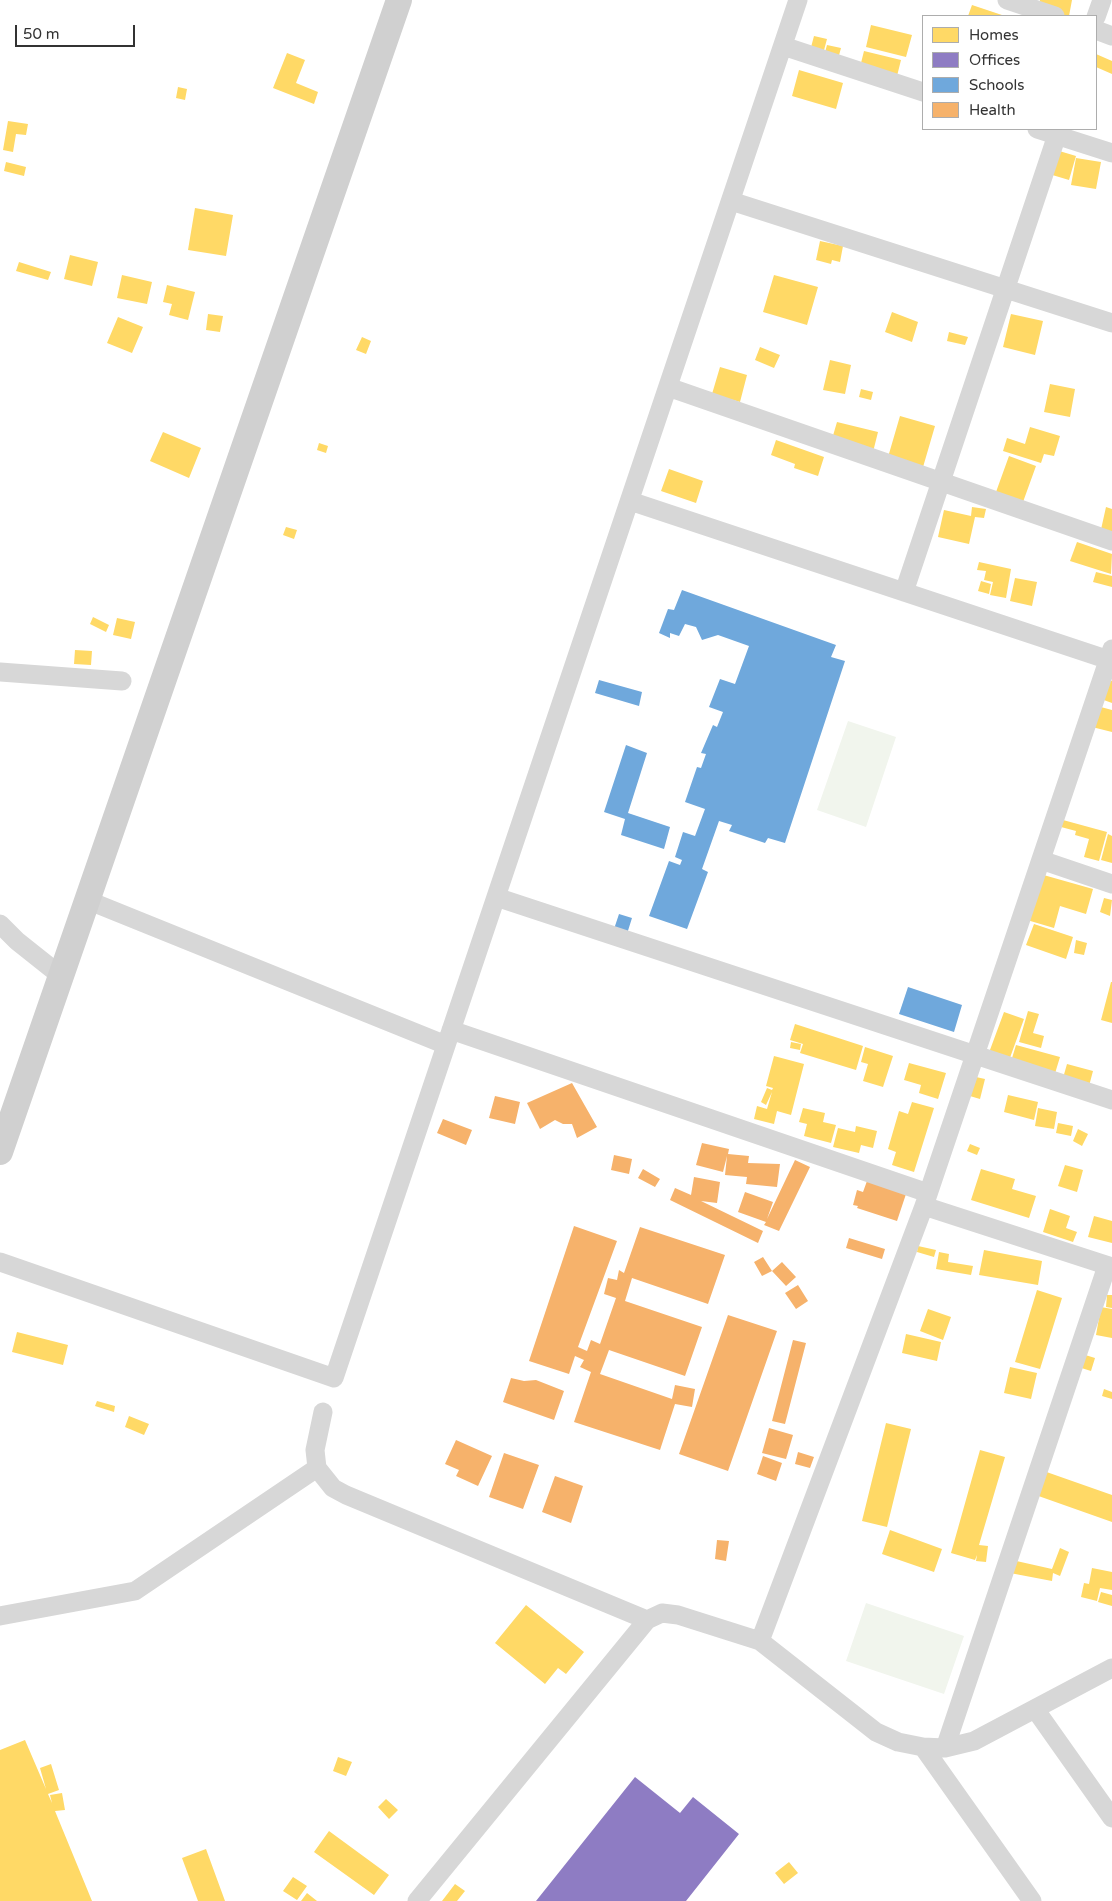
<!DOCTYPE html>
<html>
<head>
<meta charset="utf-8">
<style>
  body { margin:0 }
  #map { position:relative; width:1112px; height:1901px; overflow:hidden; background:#fff; font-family:"Varela Round",sans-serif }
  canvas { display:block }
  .legend { position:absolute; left:922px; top:15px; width:175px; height:115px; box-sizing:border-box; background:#fff; border:1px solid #adadad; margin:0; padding:6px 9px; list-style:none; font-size:15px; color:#333 }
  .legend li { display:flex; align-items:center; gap:10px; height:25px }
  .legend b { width:25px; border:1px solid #adadad }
  .scale { position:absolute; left:15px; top:25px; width:120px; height:22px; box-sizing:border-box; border:2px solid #333; border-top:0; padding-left:6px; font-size:15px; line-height:18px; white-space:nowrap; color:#333; -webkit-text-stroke:4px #fff; paint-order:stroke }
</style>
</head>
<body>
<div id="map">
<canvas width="1112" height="1901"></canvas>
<ul class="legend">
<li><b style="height:14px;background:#ffd966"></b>Homes</li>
<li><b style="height:14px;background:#8e7cc3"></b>Offices</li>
<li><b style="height:14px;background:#6fa8dc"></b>Schools</li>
<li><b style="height:14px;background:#f6b26b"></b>Health</li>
</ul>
<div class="scale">50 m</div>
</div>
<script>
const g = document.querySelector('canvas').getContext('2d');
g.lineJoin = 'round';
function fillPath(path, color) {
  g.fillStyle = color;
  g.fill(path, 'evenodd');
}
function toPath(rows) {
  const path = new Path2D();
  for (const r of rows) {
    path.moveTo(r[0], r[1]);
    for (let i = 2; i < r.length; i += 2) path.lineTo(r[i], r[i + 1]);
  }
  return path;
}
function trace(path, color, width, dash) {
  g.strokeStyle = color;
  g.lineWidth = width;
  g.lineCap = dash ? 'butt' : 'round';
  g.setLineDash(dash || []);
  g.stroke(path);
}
fillPath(toPath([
  [848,721,896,737,866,827,817,810],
  [866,1603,964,1636,944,1694,846,1661]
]), '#f1f5ed');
fillPath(toPath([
  [1040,0,1072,0,1069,16,1038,11],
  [972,5,1005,16,968,16],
  [871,25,912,35,906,57,866,47],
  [814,36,827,39,823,54,810,51],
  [827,45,841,48,838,59,824,56],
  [864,51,901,60,896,80,859,71],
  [287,53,305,60,296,83,318,92,314,104,273,88],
  [1096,54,1112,61,1112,74,1096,67],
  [799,70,843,83,836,109,792,96],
  [178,87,187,89,185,100,176,98],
  [8,121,28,124,26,135,16,134,13,152,3,150],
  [1056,150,1076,156,1069,180,1049,174],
  [1076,158,1101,162,1096,189,1071,185],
  [6,162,26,167,24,176,4,171],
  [195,208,233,215,226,256,188,250],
  [820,241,843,246,840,262,832,260,831,264,816,260],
  [70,255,98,262,92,286,64,279],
  [19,262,51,272,48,280,16,271],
  [122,275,152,282,147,304,117,298],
  [774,275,818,287,807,325,763,312],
  [167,285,195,292,188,320,169,315,172,304,163,302],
  [892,312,918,322,912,342,885,332],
  [208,314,223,316,220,332,206,330],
  [1011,314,1043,321,1035,355,1003,347],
  [118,317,143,327,132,353,107,343],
  [949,332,968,337,965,345,947,341],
  [362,337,371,341,366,354,356,350],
  [760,347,780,355,774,368,755,360],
  [830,360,851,365,845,394,823,390],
  [720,367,747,375,740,402,712,394],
  [1050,384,1075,389,1070,417,1044,412],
  [861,389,873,392,871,400,859,397],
  [900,416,935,426,921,474,886,464],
  [837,422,878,432,872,456,832,439],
  [1030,427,1060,436,1054,456,1044,454,1041,463,1003,451,1007,438,1025,444],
  [163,432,201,448,189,478,150,461],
  [776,440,824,457,818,476,794,468,795,464,771,455],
  [319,443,328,446,326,453,317,450],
  [1009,456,1036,466,1023,502,996,492],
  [669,469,703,481,696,503,661,491],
  [972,507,986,509,984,518,975,517,969,544,938,537,944,510,971,516],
  [1106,507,1112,509,1112,537,1100,534],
  [286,527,297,530,294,539,283,535],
  [1077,542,1112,554,1111,574,1070,561],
  [979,562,1011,569,1006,598,990,595,993,582,984,580,986,571,977,570],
  [1096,572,1112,576,1112,587,1093,582],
  [1015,578,1037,582,1032,606,1010,601],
  [981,581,991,584,989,594,978,591],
  [93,617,109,625,106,632,90,624],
  [117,618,135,622,131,639,113,635],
  [75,650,92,651,91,665,74,664],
  [1107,679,1112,681,1112,703,1101,699],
  [1097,706,1112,710,1112,732,1092,727],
  [1063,820,1107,832,1099,861,1084,857,1089,839,1075,835,1076,831,1061,827],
  [1108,834,1112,836,1112,863,1101,860],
  [1040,874,1093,889,1086,914,1060,906,1054,928,1027,920],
  [1104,898,1112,900,1110,916,1100,912],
  [1034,924,1073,937,1066,959,1026,945],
  [1076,940,1087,943,1084,955,1074,953],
  [1111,982,1112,982,1112,1023,1101,1020],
  [1028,1011,1039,1014,1033,1033,1044,1036,1041,1048,1019,1042],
  [1004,1012,1024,1019,1007,1066,987,1058],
  [795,1024,863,1046,856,1070,800,1053,803,1044,790,1040],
  [791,1042,801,1044,800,1050,790,1048],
  [1016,1045,1060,1057,1053,1080,1009,1068],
  [865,1047,893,1056,883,1087,863,1081,868,1064,861,1062],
  [774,1056,804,1064,791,1115,777,1111,774,1124,754,1119,757,1106,767,1109,772,1092,766,1105,761,1102,767,1088,772,1090,773,1088,766,1086],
  [909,1063,946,1073,938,1099,919,1093,921,1085,904,1080],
  [1067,1064,1093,1071,1089,1086,1063,1078],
  [967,1075,985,1079,980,1099,963,1094],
  [1008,1095,1038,1102,1034,1120,1004,1112],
  [912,1102,934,1108,914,1172,892,1165,896,1152,888,1149,899,1111,908,1114],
  [803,1108,825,1113,823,1122,836,1125,831,1143,804,1136,807,1124,799,1122],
  [1038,1108,1057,1112,1054,1129,1035,1126],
  [1058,1123,1073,1126,1071,1136,1056,1133],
  [856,1126,877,1131,873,1148,861,1145,859,1153,833,1147,838,1128,855,1132],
  [1078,1129,1088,1134,1082,1146,1073,1141],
  [970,1144,980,1148,977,1155,967,1151],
  [1065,1165,1083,1170,1077,1192,1058,1186],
  [981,1169,1015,1179,1012,1189,1036,1196,1029,1218,971,1200],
  [1050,1209,1070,1216,1066,1228,1077,1232,1073,1242,1043,1232],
  [1094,1216,1112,1221,1112,1243,1088,1237],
  [918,1246,936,1250,934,1257,917,1252],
  [984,1250,1042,1261,1038,1285,979,1275],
  [939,1252,949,1254,948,1262,973,1266,971,1275,936,1269],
  [1037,1290,1062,1298,1040,1369,1015,1362],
  [1107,1295,1112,1295,1112,1308,1106,1307],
  [1101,1307,1112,1309,1112,1338,1096,1335],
  [928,1309,951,1317,943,1340,920,1331],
  [17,1332,68,1345,63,1365,12,1352],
  [906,1334,941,1342,937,1361,902,1353],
  [1079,1353,1095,1358,1091,1371,1075,1366],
  [1010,1367,1037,1373,1031,1399,1004,1393],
  [1104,1389,1112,1392,1112,1399,1102,1396],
  [97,1401,115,1406,114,1412,95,1406],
  [129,1416,149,1424,144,1435,125,1427],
  [886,1423,911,1429,887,1527,862,1521],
  [980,1450,1005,1457,979,1545,988,1546,986,1562,976,1561,977,1555,975,1560,951,1553],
  [1038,1469,1112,1495,1112,1522,1030,1493],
  [890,1530,942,1549,934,1572,882,1554],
  [1060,1548,1069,1552,1060,1576,1053,1573,1052,1581,1010,1573,1012,1560,1052,1569],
  [1092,1568,1112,1572,1112,1590,1100,1588,1097,1601,1081,1597,1084,1583,1089,1584],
  [1101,1592,1112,1595,1112,1606,1098,1602],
  [526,1605,584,1652,566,1674,558,1668,545,1684,495,1643],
  [25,1740,46,1789,40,1768,51,1764,59,1790,48,1794,52,1803,50,1795,62,1793,65,1810,55,1811,92,1901,0,1901,0,1750],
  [338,1757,352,1762,346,1776,333,1771],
  [386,1799,398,1810,389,1819,378,1807],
  [329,1831,389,1875,374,1895,314,1852],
  [206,1849,225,1901,198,1901,182,1858],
  [789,1862,798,1873,784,1884,775,1873],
  [293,1877,307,1886,297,1900,283,1891],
  [455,1884,465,1891,457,1901,442,1901],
  [307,1893,317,1901,301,1901]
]), '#ffd966');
fillPath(toPath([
  [635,1777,680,1813,693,1797,739,1834,686,1901,536,1901]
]), '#8e7cc3');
fillPath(toPath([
  [682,590,836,645,831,657,845,661,785,843,768,838,765,843,729,831,732,825,719,821,702,869,708,872,687,929,649,916,669,861,680,865,682,860,675,857,683,832,695,836,705,809,685,802,697,767,701,768,706,754,701,753,713,725,717,727,723,712,709,707,720,679,735,684,749,646,718,635,702,640,696,627,685,624,679,636,670,633,670,638,659,633,668,609,674,610],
  [599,680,642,692,639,706,595,693],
  [626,745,647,753,628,813,670,827,664,849,621,835,625,819,604,812],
  [619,914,632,918,626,937,613,932],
  [908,987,962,1005,954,1032,899,1014]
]), '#6fa8dc');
fillPath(toPath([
  [572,1083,597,1127,577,1138,572,1124,563,1124,555,1120,540,1129,527,1103],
  [495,1096,520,1102,515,1124,489,1118],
  [443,1119,472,1130,466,1145,437,1133],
  [702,1143,729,1149,728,1154,749,1156,748,1163,780,1164,777,1187,746,1184,747,1177,725,1175,727,1156,723,1172,696,1165],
  [614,1155,632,1159,629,1174,611,1170],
  [795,1160,810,1167,779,1231,764,1225,766,1222,738,1212,745,1192,773,1202,767,1219],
  [643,1169,660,1179,655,1187,638,1178],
  [694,1177,720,1182,717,1203,701,1201,763,1231,758,1243,670,1200,675,1188,691,1195],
  [867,1181,906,1194,897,1221,857,1208,858,1206,853,1205,857,1190,863,1192],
  [574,1226,617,1241,578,1347,587,1351,591,1340,600,1344,616,1298,604,1294,608,1278,617,1280,619,1270,624,1273,640,1227,725,1255,708,1304,632,1278,625,1301,702,1327,685,1376,609,1350,600,1374,672,1399,675,1385,695,1389,692,1407,675,1404,660,1450,574,1422,591,1372,580,1367,584,1360,575,1356,569,1374,529,1361],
  [849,1238,885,1249,882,1259,846,1248],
  [763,1257,772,1271,762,1276,754,1262],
  [782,1262,796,1277,786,1286,772,1271],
  [798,1285,808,1301,796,1309,785,1293],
  [728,1315,777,1331,728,1471,679,1454],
  [793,1340,806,1343,785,1424,772,1421],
  [511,1378,524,1381,536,1380,564,1391,554,1420,503,1402],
  [769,1428,793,1435,786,1459,762,1453],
  [456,1440,492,1456,478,1486,456,1476,459,1470,445,1464],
  [798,1452,814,1457,810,1468,795,1464],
  [504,1453,539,1465,523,1509,489,1497],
  [763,1456,782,1463,776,1481,757,1474],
  [555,1476,583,1486,571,1523,542,1512],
  [717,1540,729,1541,726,1561,715,1559]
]), '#f6b26b');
trace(toPath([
  [1007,0,1055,16],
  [1096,17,1102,0],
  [1096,30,1112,36],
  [783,46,923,92],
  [1037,129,1112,153],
  [731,201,1112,323],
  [668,387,1112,541],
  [630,501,1112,661],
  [904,592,1059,129],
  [0,672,122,681],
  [1041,860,1112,884],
  [496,897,1112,1100],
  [87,900,446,1045],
  [0,924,17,941,61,976],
  [451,1030,928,1193],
  [924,1206,1112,1267],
  [0,1262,334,1378,798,0],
  [323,1412,315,1450,317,1468,333,1488,346,1495,647,1620],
  [0,1616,135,1591,317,1468],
  [760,1641,924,1206,1112,649],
  [1035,1709,1112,1818],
  [923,1747,1032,1901],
  [945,1748,1107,1266],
  [417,1901,647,1620,662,1613,678,1615,760,1641,876,1732,898,1742,923,1747,945,1748,974,1741,1112,1668]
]), '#d7d7d7', 19);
trace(toPath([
  [0,1152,399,0]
]), '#d0d0d0', 26);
</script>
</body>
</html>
